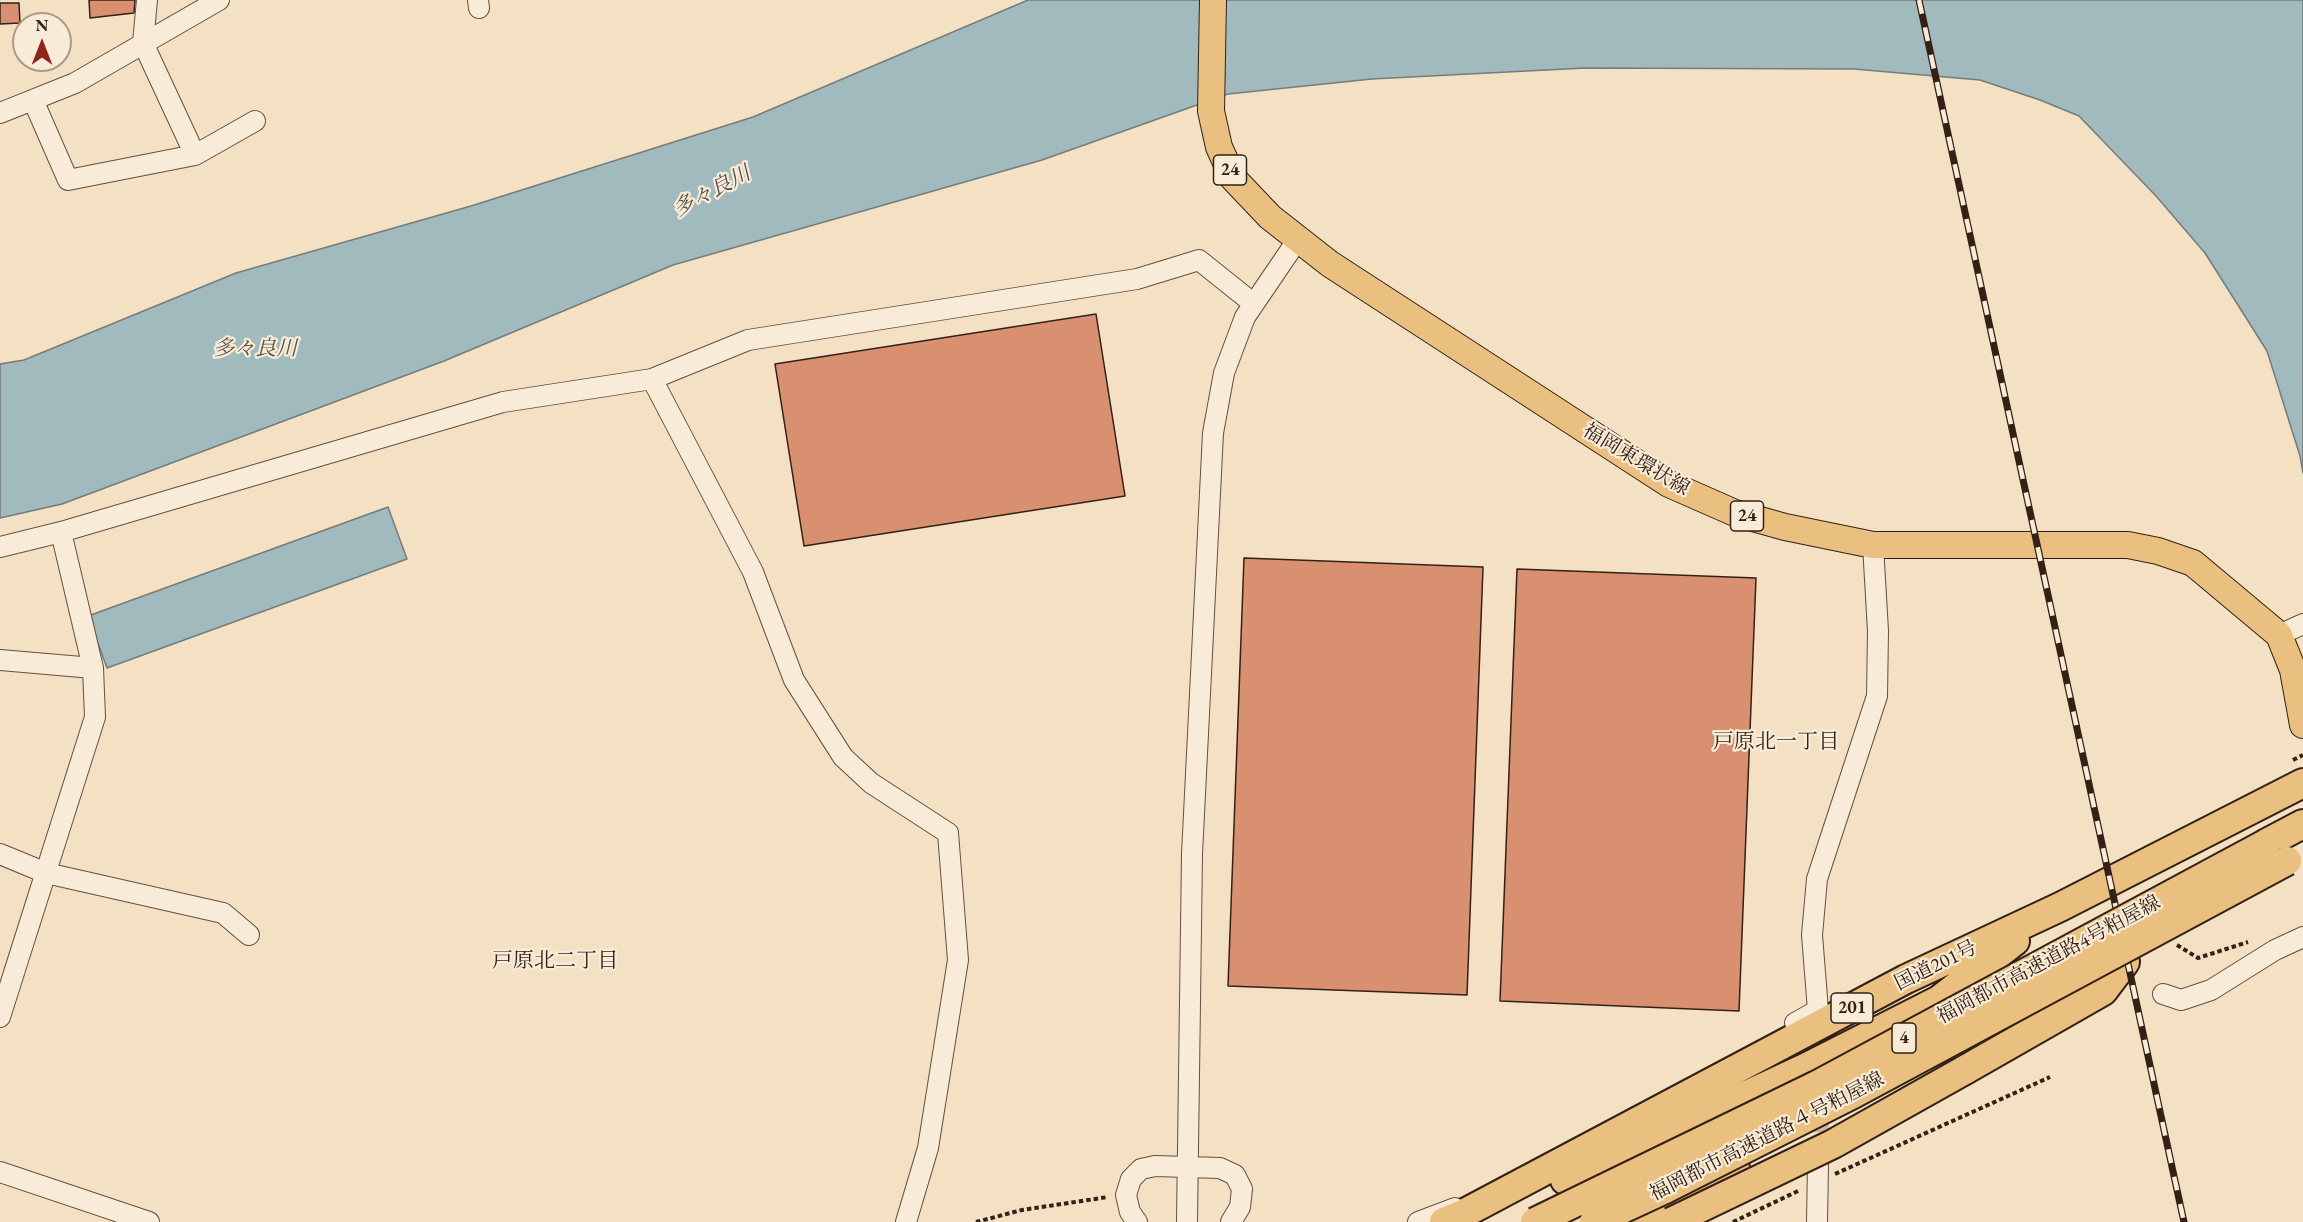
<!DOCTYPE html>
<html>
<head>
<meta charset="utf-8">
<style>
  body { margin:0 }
  #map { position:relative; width:2303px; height:1222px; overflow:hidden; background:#f4e0c2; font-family:"EB Garamond",serif }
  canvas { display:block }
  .north { position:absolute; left:12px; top:12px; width:60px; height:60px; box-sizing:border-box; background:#f8ebd7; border:2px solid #a99a8a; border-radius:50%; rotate:0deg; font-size:16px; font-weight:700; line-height:24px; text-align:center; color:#332016 }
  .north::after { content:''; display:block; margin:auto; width:21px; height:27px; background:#8f2418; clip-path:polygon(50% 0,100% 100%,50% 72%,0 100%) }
</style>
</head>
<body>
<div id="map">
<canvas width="2303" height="1222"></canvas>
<div class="north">N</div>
</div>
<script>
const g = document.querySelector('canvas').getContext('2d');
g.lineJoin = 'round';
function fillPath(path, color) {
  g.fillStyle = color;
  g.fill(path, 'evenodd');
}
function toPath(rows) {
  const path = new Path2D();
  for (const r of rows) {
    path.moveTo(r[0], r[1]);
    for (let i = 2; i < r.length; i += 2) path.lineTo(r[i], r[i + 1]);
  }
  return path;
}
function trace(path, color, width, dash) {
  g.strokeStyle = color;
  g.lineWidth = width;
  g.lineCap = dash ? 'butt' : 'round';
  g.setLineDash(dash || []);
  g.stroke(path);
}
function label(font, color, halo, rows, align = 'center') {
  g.font = font + ' "EB Garamond","Noto Serif JP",serif';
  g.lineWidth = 4.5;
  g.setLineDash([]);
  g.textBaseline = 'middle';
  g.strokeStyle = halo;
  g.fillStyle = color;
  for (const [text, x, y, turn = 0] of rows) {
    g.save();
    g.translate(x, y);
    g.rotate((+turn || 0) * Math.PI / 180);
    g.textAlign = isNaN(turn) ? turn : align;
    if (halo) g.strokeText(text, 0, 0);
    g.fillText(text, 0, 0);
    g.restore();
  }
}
const water = toPath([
  [1028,0,2303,0,2303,473,2300,456,2267,351,2205,253,2156,196,2079,116,2040,100,1980,80,1854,69,1585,68,1372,79,1228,94,1042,160,673,265,444,361,62,504,0,518,0,364,24,360,236,273,471,206,753,117,1028,0],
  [388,507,407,559,107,668,88,616,388,507]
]);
fillPath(water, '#a1babe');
trace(water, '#757c7b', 1.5);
const building = toPath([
  [89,0,135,0,134,13,90,18,89,0],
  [0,3,19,3,20,23,0,24,0,3],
  [1096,314,1125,496,804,546,775,364,1096,314],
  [1244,558,1483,567,1467,995,1228,986,1244,558],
  [1517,569,1756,578,1739,1011,1500,1001,1517,569]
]);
fillPath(building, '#d89070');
trace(building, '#332016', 1.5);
trace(toPath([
  [1818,1162,1819,1101]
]), '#cdbaa0', 20, [20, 10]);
const minor = toPath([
  [147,0,143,43,195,155],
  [478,0,479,8],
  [33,100,68,180,195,155,255,121],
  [0,113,75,83,219,0],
  [652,379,753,572,794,680,843,757,871,783,948,833,958,960,928,1148,906,1222],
  [61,532,93,668],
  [0,547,61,532,503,402,652,379,748,340,1137,279,1199,260,1254,304],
  [2279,635,2303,624],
  [0,660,93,668,95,717,0,1017],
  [0,854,46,873,223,913,249,935],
  [2163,994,2181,1000,2211,990,2275,950,2303,937],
  [1795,1023,1818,1010,1812,935,1817,879,1877,696,1878,631,1873,545],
  [0,1172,149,1222],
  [1137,1222,1130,1212,1126,1195,1131,1179,1141,1169,1155,1166,1220,1168,1235,1175,1242,1189,1240,1207,1231,1222],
  [1187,1222,1192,854,1213,433,1224,373,1245,317,1298,239],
  [1418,1222,1455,1208],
  [1817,1222,1818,1164]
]);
const major = toPath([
  [1213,0,1211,111,1219,147,1233,178,1270,217,1330,264,1669,484,1735,513,1785,527,1873,545,2128,545,2158,551,2193,563,2279,635,2293,670,2303,725]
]);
const highway = toPath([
  [2267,843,2303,824],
  [1963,1071,2103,991,2125,962],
  [1565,1180,1805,1068,1939,1000,2015,941],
  [1444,1222,1461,1215,1906,979,2060,907,2303,783],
  [1634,1222,1735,1168]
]);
trace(minor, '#635041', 22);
trace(major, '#332016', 28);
trace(highway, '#332016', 32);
trace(toPath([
  [2293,760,2303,755],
  [2177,945,2198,958,2248,942],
  [1835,1174,2050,1077],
  [976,1222,1022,1210,1108,1197],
  [1733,1222,1798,1191]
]), '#332016', 4, [4.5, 3]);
trace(minor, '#f8ebd7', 20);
trace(major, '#eac081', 26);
trace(highway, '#eac081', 28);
const rail = toPath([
  [1919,0,2184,1222]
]);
trace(rail, '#332016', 7);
trace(rail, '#f8ebd7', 4.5, [14]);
const highwayBridge = toPath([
  [1535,1222,1817,1085,2267,843],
  [1594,1222,1665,1189,1855,1093,2287,861],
  [1671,1222,1833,1144,1963,1071]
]);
trace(highwayBridge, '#332016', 32, []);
trace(highwayBridge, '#eac081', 28);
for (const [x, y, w] of [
  [1230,170,33],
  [1747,516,33],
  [1852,1008,42],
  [1904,1038,24]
]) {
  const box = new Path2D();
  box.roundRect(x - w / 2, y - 15, w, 30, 4.5);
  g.fillStyle = '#f8ebd7';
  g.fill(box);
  trace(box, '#332016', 1.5);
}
label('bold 18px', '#332016', null, [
  ["24",1230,170],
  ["24",1747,516],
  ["201",1852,1008],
  ["4",1904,1038]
]);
label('20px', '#332016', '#f8ebd7', [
  ["福岡東環状線",1636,460,31],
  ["福岡都市高速道路4号粕屋線",2049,960,-28],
  ["国道201号",1936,966,-26],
  ["福岡都市高速道路４号粕屋線",1767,1137,-27]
]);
label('italic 21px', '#544e48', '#f8ebd7', [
  ["多々良川",712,192,-28],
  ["多々良川",255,349]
]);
label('21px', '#332016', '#f8ebd7', [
  ["戸原北一丁目",1776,742],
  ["戸原北二丁目",555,961]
]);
</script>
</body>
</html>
